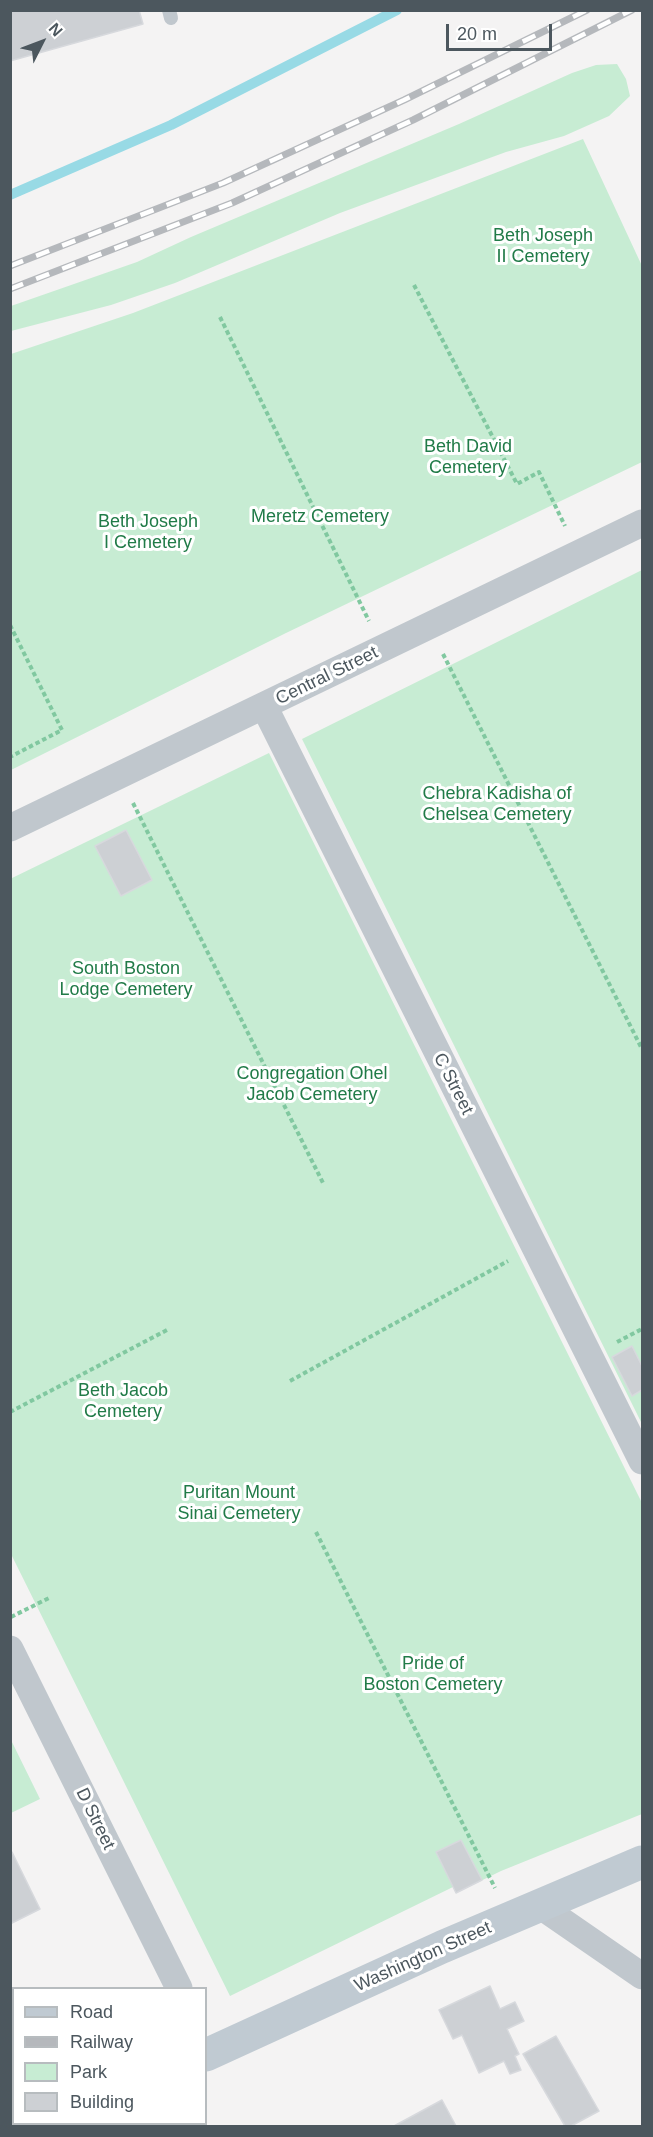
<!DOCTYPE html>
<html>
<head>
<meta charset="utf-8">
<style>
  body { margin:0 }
  #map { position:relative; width:653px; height:2137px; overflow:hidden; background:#f4f3f3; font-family:Helvetica,sans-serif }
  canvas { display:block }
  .frame { position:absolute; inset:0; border:12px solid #4c575e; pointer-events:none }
  .legend { position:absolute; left:12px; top:1987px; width:195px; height:138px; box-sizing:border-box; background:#fff; border:2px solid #b7bcbf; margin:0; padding:8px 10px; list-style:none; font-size:18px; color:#4c575e }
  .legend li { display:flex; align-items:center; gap:12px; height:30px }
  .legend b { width:30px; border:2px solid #b7bcbf }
  .north { position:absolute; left:12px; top:12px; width:60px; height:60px; -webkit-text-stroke:4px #fff; paint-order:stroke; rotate:48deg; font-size:16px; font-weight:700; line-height:24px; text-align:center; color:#4c575e }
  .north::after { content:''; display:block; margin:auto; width:21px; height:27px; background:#4c575e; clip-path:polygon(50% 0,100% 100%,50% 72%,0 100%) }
  .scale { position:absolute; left:446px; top:24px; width:106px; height:27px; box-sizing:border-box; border:3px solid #4c575e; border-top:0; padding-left:8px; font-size:18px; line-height:21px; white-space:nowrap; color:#4c575e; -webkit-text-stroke:4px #fff; paint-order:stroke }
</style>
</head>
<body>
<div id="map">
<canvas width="653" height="2137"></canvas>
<div class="frame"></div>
<ul class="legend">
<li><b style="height:8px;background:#c0cad2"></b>Road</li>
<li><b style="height:8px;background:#b5b8bc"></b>Railway</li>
<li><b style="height:16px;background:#c7ecd3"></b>Park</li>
<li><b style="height:16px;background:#cdd0d4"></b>Building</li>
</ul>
<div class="north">N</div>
<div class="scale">20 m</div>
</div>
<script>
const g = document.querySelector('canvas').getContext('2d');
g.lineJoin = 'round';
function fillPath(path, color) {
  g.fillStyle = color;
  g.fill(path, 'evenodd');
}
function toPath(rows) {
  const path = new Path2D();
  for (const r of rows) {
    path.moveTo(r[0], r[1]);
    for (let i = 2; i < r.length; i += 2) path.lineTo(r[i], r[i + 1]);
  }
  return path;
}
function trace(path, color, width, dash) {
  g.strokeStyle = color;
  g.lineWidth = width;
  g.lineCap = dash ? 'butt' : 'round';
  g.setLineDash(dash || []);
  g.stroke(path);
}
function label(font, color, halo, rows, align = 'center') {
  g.font = font + ' Helvetica,sans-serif';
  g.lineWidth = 6;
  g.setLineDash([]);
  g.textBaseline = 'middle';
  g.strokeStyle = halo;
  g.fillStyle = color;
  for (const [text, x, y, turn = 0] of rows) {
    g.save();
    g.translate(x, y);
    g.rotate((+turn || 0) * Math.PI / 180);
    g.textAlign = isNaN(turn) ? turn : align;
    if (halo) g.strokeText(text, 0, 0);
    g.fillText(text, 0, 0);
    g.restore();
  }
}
fillPath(toPath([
  [617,64,626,79,630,96,609,116,564,136,506,152,340,213,175,283,111,305,11,331,11,306,137,262,191,237,459,124,572,73,596,65],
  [583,139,642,266,642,462,286,633,11,770,11,354,133,313],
  [642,570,642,1424,302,739],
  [269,753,642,1503,642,1814,501,1871,456,1893,453,1887,230,1996,11,1554,10,879],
  [10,1738,40,1799,11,1813,10,1813]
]), '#c7ecd3');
trace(toPath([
  [10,195,171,125,397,10]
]), '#98dae5', 10);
const building = toPath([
  [10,10,139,10,143,24,10,61,10,10],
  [126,830,152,880,121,896,95,846,126,830],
  [632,1346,642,1366,642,1390,632,1396,612,1357,632,1346],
  [461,1840,482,1880,456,1893,436,1852,461,1840],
  [12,1852,40,1909,10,1924,10,1853,12,1852],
  [10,1986,14,1991,14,2056,10,2058,10,1986],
  [490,1986,500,2009,515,2002,524,2021,507,2029,519,2054,515,2056,521,2070,510,2074,504,2061,479,2073,462,2035,453,2039,439,2010,490,1986],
  [556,2036,599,2111,571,2126,565,2126,523,2054,556,2036],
  [442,2100,456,2126,394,2126,442,2100]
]);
fillPath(building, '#cdd0d4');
trace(building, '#d7d9dd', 1.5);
trace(toPath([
  [414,285,517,484,539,472,565,526],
  [220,317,369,621],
  [10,625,62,730,10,757],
  [443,654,642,1049],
  [133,803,324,1185],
  [617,1342,642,1329],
  [290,1381,508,1261],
  [10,1412,169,1329],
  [316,1532,495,1888],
  [11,1617,51,1597]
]), '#81c8a0', 4, [4.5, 3]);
trace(toPath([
  [169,10,171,18]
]), '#c0c7cd', 14);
trace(toPath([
  [264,706,642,1461],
  [10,828,642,523],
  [10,1649,179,1988],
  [539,1905,642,1976]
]), '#c0c7cd', 27);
trace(toPath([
  [206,2055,442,1947,642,1862],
  [64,2126,70,2124]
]), '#c0cad2', 33);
const rail = toPath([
  [10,266,223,183,404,100,587,10],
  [10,289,232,203,413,120,632,10]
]);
trace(rail, '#b5b8bc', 7);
trace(rail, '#fff', 4.5, [14]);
label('18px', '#217b48', '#fff', [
  ["Beth Joseph",543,236],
  ["II Cemetery",543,257],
  ["Beth David",468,447],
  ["Cemetery",468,468],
  ["Meretz Cemetery",320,517],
  ["Beth Joseph",148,522],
  ["I Cemetery",148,543],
  ["Chebra Kadisha of",497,794],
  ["Chelsea Cemetery",497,815],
  ["South Boston",126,969],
  ["Lodge Cemetery",126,990],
  ["Congregation Ohel",312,1074],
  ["Jacob Cemetery",312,1095],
  ["Beth Jacob",123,1391],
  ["Cemetery",123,1412],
  ["Puritan Mount",239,1493],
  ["Sinai Cemetery",239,1514],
  ["Pride of",433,1664],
  ["Boston Cemetery",433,1685]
]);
label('18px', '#4c575e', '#fff', [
  ["Central Street",327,676,-26],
  ["C Street",453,1084,63],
  ["D Street",95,1819,64],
  ["Washington Street",423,1957,-24]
]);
</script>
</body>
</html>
